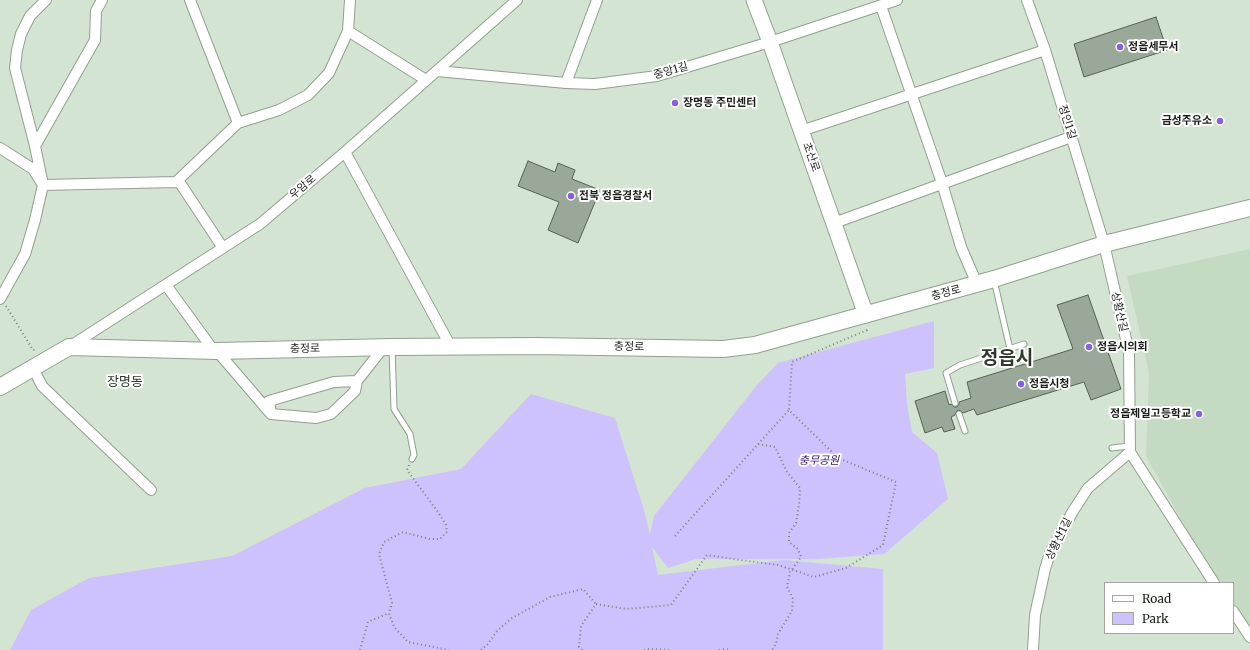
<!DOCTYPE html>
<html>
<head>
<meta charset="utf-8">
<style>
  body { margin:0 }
  #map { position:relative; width:1250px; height:650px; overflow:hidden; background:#d4e4d2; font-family:Merriweather,serif }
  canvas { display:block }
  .legend { position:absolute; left:1104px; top:582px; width:130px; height:52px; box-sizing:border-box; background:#fff; border:1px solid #a3a6a3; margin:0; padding:5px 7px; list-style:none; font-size:12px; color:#1a2019 }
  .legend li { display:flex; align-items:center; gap:8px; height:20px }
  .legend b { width:20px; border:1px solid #a3a6a3 }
</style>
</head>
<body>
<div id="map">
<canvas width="1250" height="650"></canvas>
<ul class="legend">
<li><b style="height:5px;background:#fff"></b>Road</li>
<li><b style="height:11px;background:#cdc1fe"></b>Park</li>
</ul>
</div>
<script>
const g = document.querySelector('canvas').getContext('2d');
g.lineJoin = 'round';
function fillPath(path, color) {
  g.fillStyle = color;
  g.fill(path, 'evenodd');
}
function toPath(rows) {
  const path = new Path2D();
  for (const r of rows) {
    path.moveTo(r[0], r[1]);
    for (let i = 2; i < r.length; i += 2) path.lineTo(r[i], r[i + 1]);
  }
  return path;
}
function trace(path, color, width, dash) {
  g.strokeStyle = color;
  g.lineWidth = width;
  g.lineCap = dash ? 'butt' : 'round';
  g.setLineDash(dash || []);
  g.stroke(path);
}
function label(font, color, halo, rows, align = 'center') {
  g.font = font + ' Merriweather,"Noto Sans KR",serif';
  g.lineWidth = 4;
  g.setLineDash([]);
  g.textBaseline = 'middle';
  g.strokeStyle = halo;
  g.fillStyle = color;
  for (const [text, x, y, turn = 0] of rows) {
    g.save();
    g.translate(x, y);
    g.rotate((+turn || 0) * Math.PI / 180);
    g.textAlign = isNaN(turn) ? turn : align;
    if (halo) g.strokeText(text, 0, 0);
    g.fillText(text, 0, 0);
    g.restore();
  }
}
fillPath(toPath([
  [1250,249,1250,632,1233,607,1233,583,1216,583,1215,581,1146,456,1149,373,1127,276]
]), '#c5dac3');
fillPath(toPath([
  [934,321,934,368,905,374,907,404,912,432,937,453,948,499,884,554,818,559,696,559,668,568,652,547,658,575,783,560,883,569,883,650,10,650,31,610,89,578,232,556,365,488,461,469,531,394,615,418,644,510,650,535,654,516,757,385,778,363]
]), '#cdc1fe');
const building = toPath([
  [1156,17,1167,50,1084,77,1074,44,1156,17],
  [528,161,555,172,558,163,575,170,572,179,600,190,578,243,548,230,559,202,518,186,528,161],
  [1088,295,1121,389,1091,400,1084,382,977,415,974,409,963,413,961,411,958,410,956,412,955,415,951,417,955,429,944,432,942,427,925,433,915,401,945,391,949,405,951,404,954,407,957,407,959,404,959,402,971,398,967,382,1073,349,1057,305,1088,295]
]);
fillPath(building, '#99a898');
trace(building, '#546253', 1);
const lane = toPath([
  [994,280,1010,349],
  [392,348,394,409,410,434,414,455,412,459],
  [955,403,946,373,960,365,1024,344],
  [959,414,965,431],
  [1112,448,1129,446]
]);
const street = toPath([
  [190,0,238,123],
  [1027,0,1045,50,1104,244,1129,352,1130,452,1214,583],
  [881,6,942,183,961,247,977,284],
  [348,31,426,80],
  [437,71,566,83,595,84,657,76,770,42,897,0],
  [566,83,597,0],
  [801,131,1045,50],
  [35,146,95,40,96,11,102,0],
  [0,148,33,169,43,185,176,182,180,183,223,248],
  [345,152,451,347],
  [176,182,238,123,279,110,308,95,329,73,348,31,350,0],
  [834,223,1071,137],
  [166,285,214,351],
  [0,299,25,254,35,220,43,185,35,146,15,68,17,50,21,34,30,16,46,0],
  [69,347,260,224,345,152,517,0],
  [217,351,271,414,316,418,331,414,355,391,357,381,383,348],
  [33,368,42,386,151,490],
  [271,414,269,401,334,382,357,381],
  [1233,611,1250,637],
  [1033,650,1035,615,1045,569,1050,553,1073,511,1088,488,1130,452]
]);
const secondary = toPath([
  [754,0,770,42,866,315]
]);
const primary = toPath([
  [0,387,69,347,217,351,392,347,537,346,723,349,755,345,994,279,1104,244,1250,208]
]);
trace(lane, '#91a08f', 7);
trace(street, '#91a08f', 12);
trace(secondary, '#91a08f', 17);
trace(primary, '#91a08f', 18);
trace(toPath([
  [6,306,33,350,37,349],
  [758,444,775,447,787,472,800,488,799,505,796,523,789,533,789,542,798,549,801,557,790,572,787,587,793,599,792,611,778,634,776,644,772,650],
  [409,465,407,470,438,512,446,525,447,532,440,539,430,539,403,532,384,542,379,554,392,603,389,613,394,627,408,642,449,650],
  [675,536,789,410],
  [360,650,368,622,389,613],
  [481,650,488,644,497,631,512,618,550,597,583,589,596,604],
  [582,650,579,647,581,626,596,604,626,609,671,605,707,555,733,559,778,565,814,577,846,568,883,545,896,482,838,458,789,410,792,362,867,330,867,328],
  [644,650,650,649,670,650],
  [719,650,725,649,729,650]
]), '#788376', 2, [1, 3]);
trace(lane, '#fff', 5);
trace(street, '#fff', 10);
trace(secondary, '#fff', 15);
trace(primary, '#fff', 16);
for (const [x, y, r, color] of [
  [1120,47,4,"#8561dc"],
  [675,103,4,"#8561dc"],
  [1220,121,4,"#8561dc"],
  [571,196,4,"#8561dc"],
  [1089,347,4,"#8561dc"],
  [1021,384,4,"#8561dc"],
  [1199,414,4,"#8561dc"]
]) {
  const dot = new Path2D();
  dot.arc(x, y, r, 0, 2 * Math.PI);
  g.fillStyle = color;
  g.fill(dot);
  trace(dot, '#fff', 1.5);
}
label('bold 11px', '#1a2019', '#fff', [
  ["정읍세무서",1128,47],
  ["장명동 주민센터",683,103],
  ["금성주유소",1212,121,"right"],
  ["전북 정읍경찰서",579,196],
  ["정읍시의회",1097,347],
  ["정읍시청",1029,384],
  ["정읍제일고등학교",1191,414,"right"]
], 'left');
label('11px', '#1a2019', '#fff', [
  ["중앙1길",671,71,-16],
  ["정인1길",1067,122,73],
  ["초산로",811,157,71],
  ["우암로",303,187,-40],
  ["충정로",946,293,-15],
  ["상황산길",1119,312,77],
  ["충정로",629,347,1],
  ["충정로",305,349,-1],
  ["상황산1길",1059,539,-64]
]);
label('italic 11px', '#320e68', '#fff', [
  ["충무공원",819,461]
]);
label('13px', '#2d392b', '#fff', [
  ["장명동",125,382]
]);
label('bold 19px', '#2d392b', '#fff', [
  ["정읍시",1007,359]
]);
</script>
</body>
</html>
